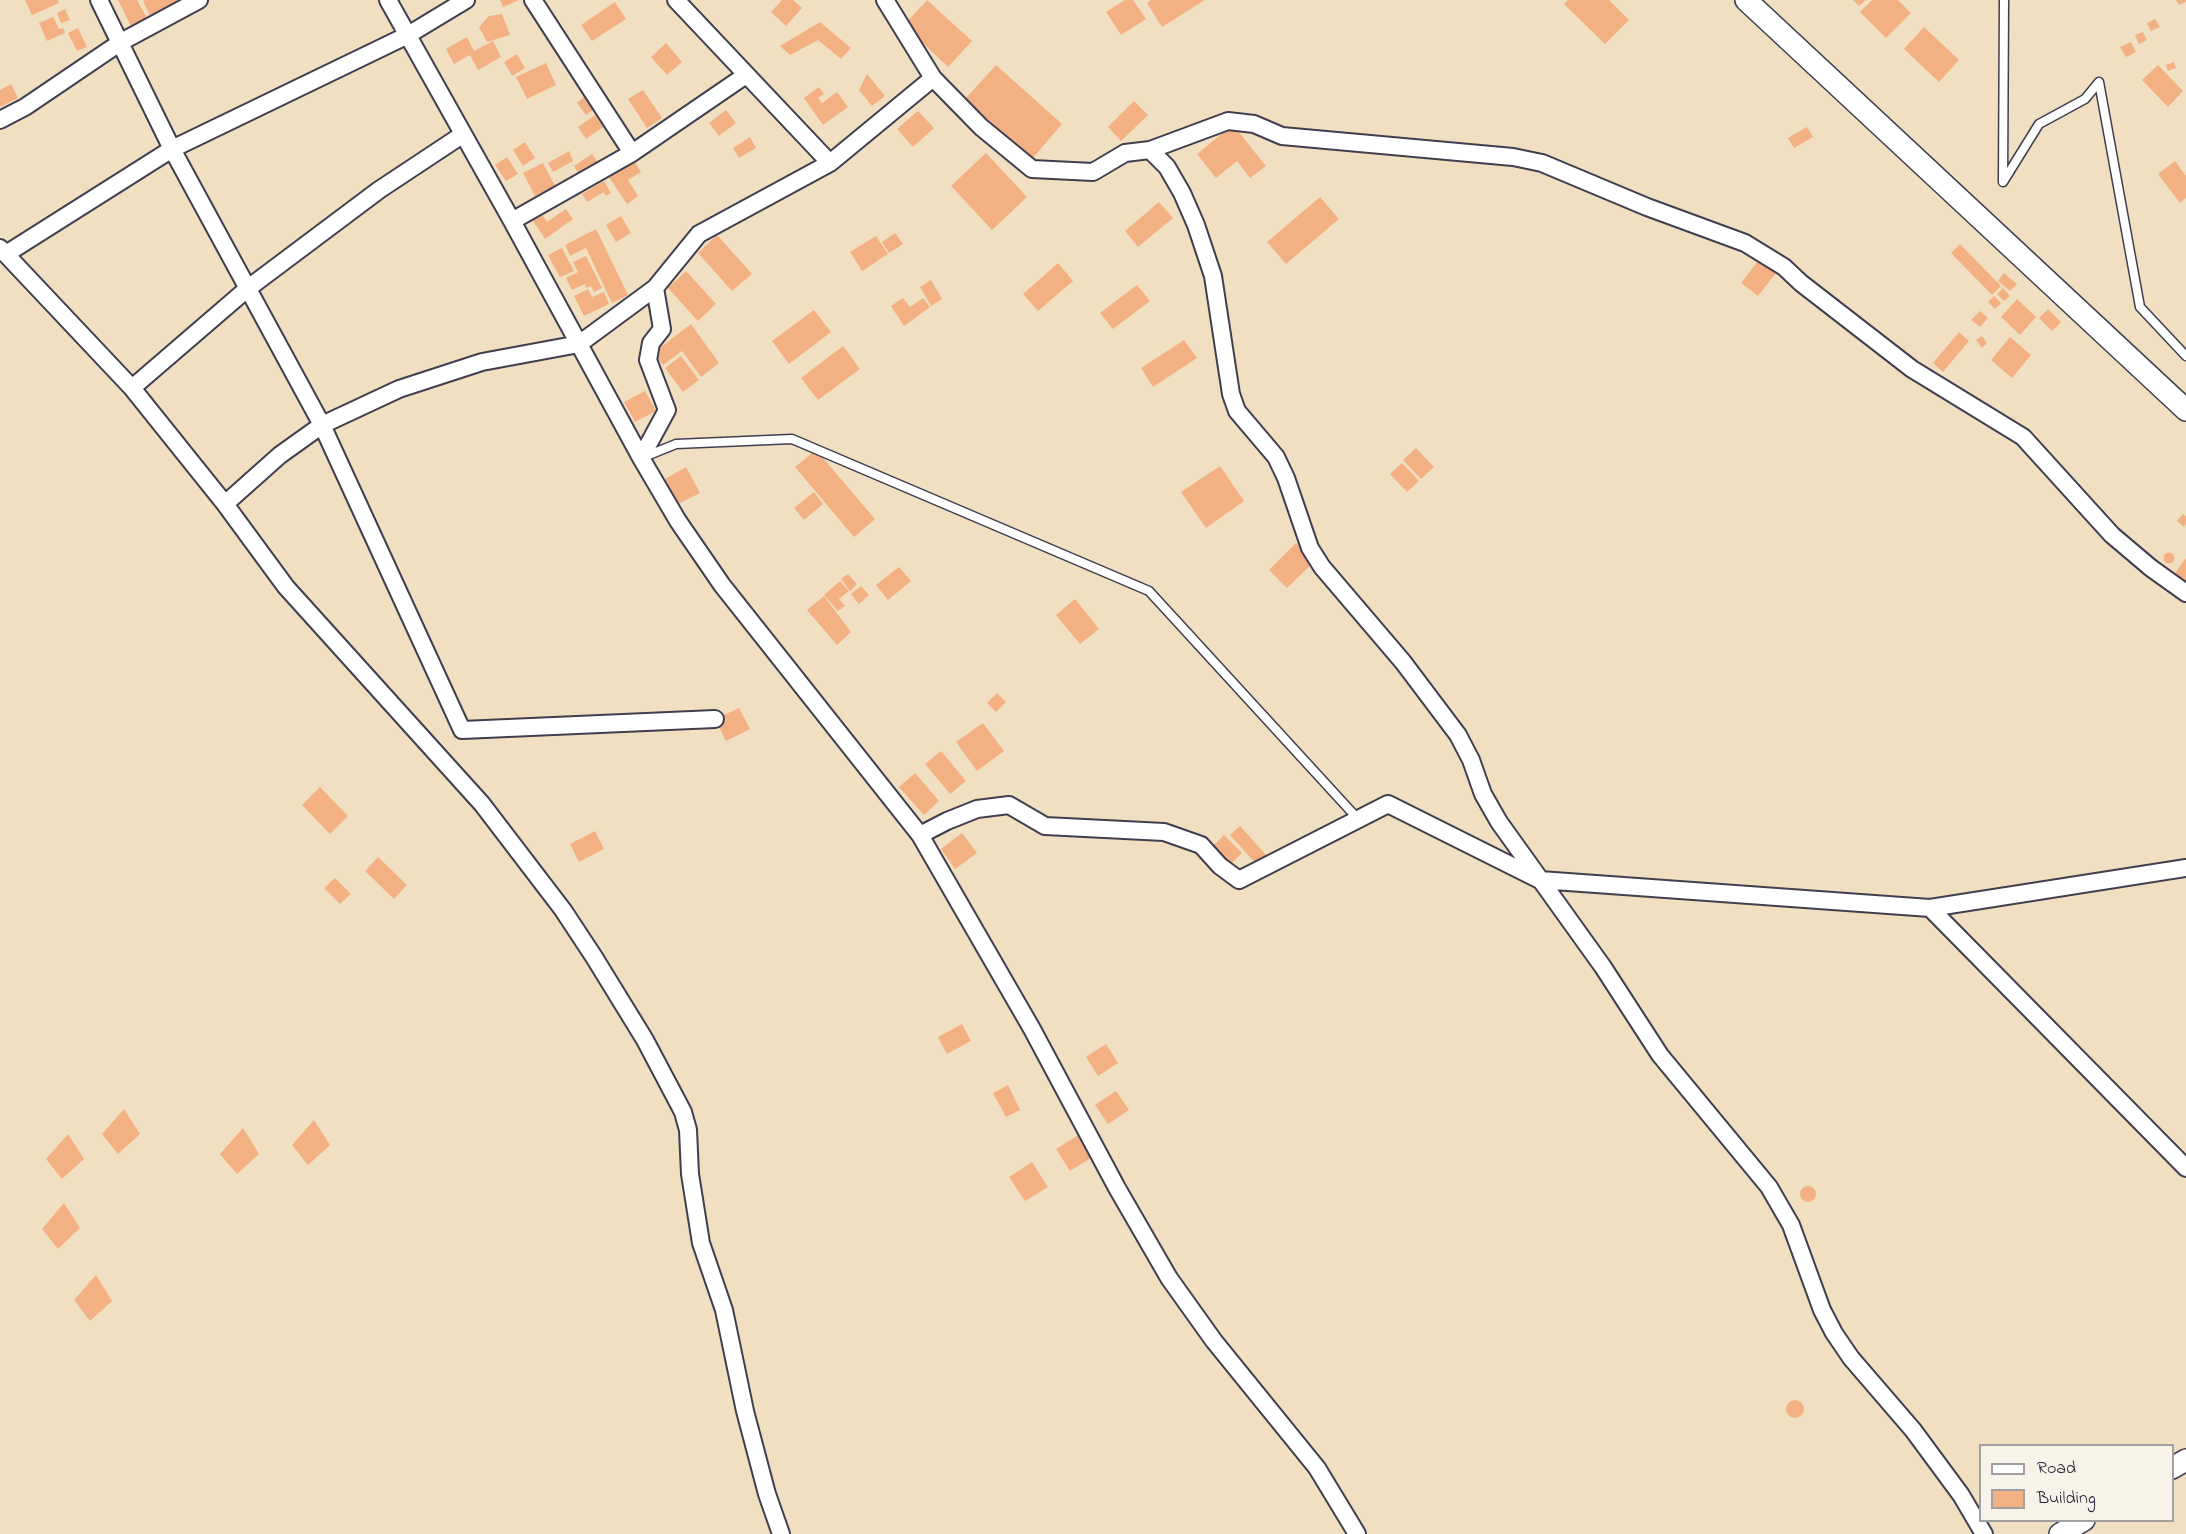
<!DOCTYPE html>
<html>
<head>
<meta charset="utf-8">
<style>
  body { margin:0 }
  #map { position:relative; width:2186px; height:1534px; overflow:hidden; background:#f1dfc1; font-family:"Indie Flower",sans-serif }
  canvas { display:block }
  .legend { position:absolute; left:1979px; top:1444px; width:195px; height:78px; box-sizing:border-box; background:#f7f3e8; border:2px solid #a29fa3; margin:0; padding:8px 10px; list-style:none; font-size:18px; color:#22223b }
  .legend li { display:flex; align-items:center; gap:12px; height:30px }
  .legend b { width:30px; border:2px solid #a29fa3 }
</style>
</head>
<body>
<div id="map">
<canvas width="2186" height="1534"></canvas>
<ul class="legend">
<li><b style="height:8px;background:#fff"></b>Road</li>
<li><b style="height:16px;background:#f3b183"></b>Building</li>
</ul>
</div>
<script>
const g = document.querySelector('canvas').getContext('2d');
g.lineJoin = 'round';
function fillPath(path, color) {
  g.fillStyle = color;
  g.fill(path, 'evenodd');
}
function toPath(rows) {
  const path = new Path2D();
  for (const r of rows) {
    if (r.length === 3) {
      path.moveTo(r[0] + r[2], r[1]);
      path.arc(r[0], r[1], r[2], 0, 2 * Math.PI);
      continue;
    }
    path.moveTo(r[0], r[1]);
    for (let i = 2; i < r.length; i += 2) path.lineTo(r[i], r[i + 1]);
  }
  return path;
}
function trace(path, color, width, dash) {
  g.strokeStyle = color;
  g.lineWidth = width;
  g.lineCap = dash ? 'butt' : 'round';
  g.setLineDash(dash || []);
  g.stroke(path);
}
fillPath(toPath([
  [25,0,58,0,59,3,32,15],
  [118,0,137,0,148,20,132,28],
  [145,0,176,0,177,2,162,9,164,12,151,18,143,1],
  [500,0,519,0,503,7],
  [782,0,793,0,802,8,786,26,771,12],
  [927,0,972,41,948,67,904,25],
  [1125,0,1133,0,1146,19,1121,35,1106,12],
  [1151,0,1205,0,1162,27,1147,3],
  [1568,0,1609,0,1629,20,1605,44,1564,4],
  [1853,0,1866,0,1859,6],
  [1872,0,1898,0,1911,13,1886,38,1860,12],
  [2176,0,2186,0,2186,2,2179,5],
  [615,2,626,19,592,41,581,25],
  [65,9,70,20,61,23,57,13],
  [502,14,510,35,487,42,479,27,489,16],
  [53,17,59,29,63,28,65,33,47,41,39,23],
  [2155,19,2160,27,2151,31,2147,23],
  [820,22,851,48,841,59,818,40,790,55,780,46],
  [1924,27,1959,60,1939,82,1904,49],
  [78,28,87,47,77,51,68,33],
  [2143,32,2147,40,2139,44,2135,35],
  [467,37,474,51,493,41,501,57,478,70,470,55,454,64,446,49],
  [2131,42,2136,52,2126,57,2120,47],
  [666,43,682,62,667,75,651,57],
  [517,54,525,68,512,76,504,62],
  [2174,62,2176,68,2168,71,2166,65],
  [546,63,556,85,527,99,516,77],
  [996,65,1062,124,1032,159,965,99],
  [2158,65,2183,91,2168,107,2142,80],
  [867,74,885,96,872,106,859,90],
  [11,84,18,98,0,107,0,90],
  [819,87,824,94,818,98,822,103,837,92,848,107,823,125,804,98],
  [643,90,662,118,647,128,628,99],
  [584,97,593,110,586,115,577,103],
  [1134,101,1148,115,1121,141,1108,127],
  [726,110,736,123,719,136,709,123],
  [918,111,934,128,913,147,897,129],
  [595,115,603,127,586,139,578,127],
  [1233,125,1266,166,1250,178,1237,161,1216,178,1197,154],
  [1807,127,1813,137,1794,148,1788,138],
  [750,137,756,148,739,158,733,148],
  [525,142,535,158,523,166,513,150],
  [569,151,573,161,553,172,548,163],
  [986,153,1027,197,992,230,951,186],
  [592,154,598,163,579,174,574,166],
  [507,157,518,174,506,181,495,165],
  [634,161,641,172,628,180,638,196,627,204,609,177],
  [2175,161,2186,176,2186,198,2180,203,2158,174],
  [543,163,555,186,535,196,523,173],
  [604,181,611,193,606,196,604,192,587,202,582,194],
  [1320,197,1339,219,1286,264,1267,242],
  [1159,202,1173,218,1138,247,1125,231],
  [566,209,573,219,545,239,532,219,541,213,547,222],
  [621,216,631,233,616,242,606,225],
  [596,229,628,295,612,303,586,248,570,256,565,245],
  [895,233,903,244,889,253,882,242],
  [717,235,752,274,732,291,698,253],
  [876,236,888,254,862,271,850,252],
  [1960,244,2001,286,1992,295,1951,253],
  [562,248,574,271,560,277,548,255],
  [586,256,602,288,594,292,591,286,586,288,585,284,572,290,566,278,578,272,573,262],
  [1762,256,1779,269,1758,296,1741,283],
  [1058,263,1073,281,1038,311,1023,294],
  [686,271,716,304,698,321,668,288],
  [2004,273,2017,284,2010,291,1998,281],
  [931,280,942,299,931,306,920,287],
  [1137,285,1150,301,1113,329,1100,313],
  [2003,288,2010,296,2004,301,1997,294],
  [588,289,592,297,604,292,609,304,584,316,574,296],
  [1994,296,2001,303,1995,309,1988,302],
  [903,298,910,307,923,298,930,307,904,326,891,306],
  [2017,299,2036,317,2020,335,2001,317],
  [2048,309,2061,322,2052,331,2039,318],
  [814,310,831,332,789,364,772,341],
  [1980,311,1988,318,1980,327,1971,320],
  [691,324,719,363,701,377,682,351,663,365,653,353],
  [1959,332,1969,341,1943,372,1933,363],
  [1982,336,1987,343,1982,348,1976,340],
  [2010,337,2031,355,2012,378,1991,360],
  [1184,340,1197,358,1153,387,1141,368],
  [843,346,860,369,818,400,801,378],
  [681,356,699,380,683,392,665,368],
  [645,391,656,411,635,422,624,402],
  [1416,448,1434,467,1421,479,1403,460],
  [816,450,875,519,854,537,795,467],
  [1402,463,1419,481,1407,492,1390,474],
  [1220,466,1244,501,1206,528,1181,492],
  [686,467,700,493,678,504,665,479],
  [814,492,823,504,804,520,794,508],
  [2183,514,2186,516,2186,524,2184,527,2177,521],
  [1296,543,1315,561,1287,588,1269,570],
  [2169,558,5.5],
  [2186,558,2186,585,2173,576],
  [899,567,911,581,888,600,876,585],
  [848,574,857,584,850,591,841,579],
  [840,581,849,591,839,599,845,606,838,611,824,595],
  [861,586,869,595,859,604,851,594],
  [824,596,851,632,837,645,807,610],
  [1075,599,1099,629,1080,644,1056,615],
  [997,693,1006,702,996,712,987,703],
  [739,708,750,729,726,741,715,719],
  [983,723,1004,751,977,771,956,742],
  [941,751,966,781,950,794,925,764],
  [915,773,939,801,924,815,899,787],
  [320,787,348,816,330,834,302,805],
  [1240,826,1268,857,1258,866,1230,835],
  [595,831,604,849,579,862,570,844],
  [962,833,977,853,955,869,941,849],
  [1224,835,1242,853,1226,869,1208,851],
  [378,857,407,885,394,899,365,871],
  [335,878,351,894,340,904,324,888],
  [962,1024,971,1041,947,1054,938,1037],
  [1106,1044,1118,1063,1098,1076,1086,1057],
  [1008,1085,1020,1110,1006,1117,993,1093],
  [1116,1091,1129,1110,1108,1124,1095,1105],
  [124,1109,140,1134,118,1154,102,1134],
  [314,1120,330,1145,308,1165,292,1145],
  [243,1128,259,1154,237,1174,220,1154],
  [68,1134,84,1159,62,1179,46,1159],
  [1080,1134,1094,1156,1070,1171,1056,1149],
  [1032,1162,1048,1187,1025,1201,1009,1177],
  [1808,1194,8],
  [64,1203,80,1228,58,1249,42,1229],
  [96,1275,112,1301,90,1321,74,1300],
  [1795,1409,9]
]), '#f3b183');
const service = toPath([
  [2004,0,2003,182,2039,124,2085,99,2099,82,2140,307,2186,356],
  [644,457,676,444,792,439,1149,591,1358,819]
]);
const minor = toPath([
  [99,0,172,149,322,425,462,730,715,719],
  [388,0,512,221,641,458,678,521,722,585,920,835,1032,1029,1117,1188,1169,1278,1214,1341,1317,1468,1357,1534],
  [533,0,632,153],
  [676,0,830,163],
  [885,0,933,78,981,127,1032,169,1093,172,1125,153,1150,150,1167,167,1182,193,1196,225,1213,276,1231,394,1237,411,1276,457,1286,478,1310,548,1322,567,1403,662,1458,735,1471,760,1483,794,1499,822,1603,967,1660,1055,1769,1187,1791,1225,1822,1310,1834,1333,1851,1358,1913,1430,1961,1495,1984,1534],
  [0,120,25,107,121,42,199,0],
  [1150,150,1228,121,1254,124,1282,136,1513,157,1542,163,1647,207,1745,243,1784,267,1801,283,1912,369,2023,437,2112,535,2151,568,2186,593],
  [512,221,632,153,746,75],
  [0,248,132,388,225,504,286,587,482,804,563,910,594,957,645,1040,683,1112,688,1130,690,1174,701,1243,724,1310,745,1411,767,1494,781,1534],
  [6,254,172,149,408,35,466,0],
  [132,388,247,289,379,190,462,135],
  [641,458,667,410,648,360,651,343,662,329,655,288,699,234,830,163,933,78],
  [225,504,280,455,322,425,399,389,482,362,579,344,655,288],
  [920,835,947,821,977,809,1009,805,1045,826,1164,832,1201,845,1220,866,1239,880,1388,804,1540,880,1930,908,2186,868],
  [1930,908,2186,1168]
]);
const tertiary = toPath([
  [1746,0,2186,410],
  [2172,1468,2186,1460],
  [2060,1534,2084,1520]
]);
trace(service, '#413e4f', 11);
trace(minor, '#413e4f', 20);
trace(tertiary, '#413e4f', 24);
trace(service, '#fff', 8);
trace(minor, '#fff', 16);
trace(tertiary, '#fff', 21);
</script>
</body>
</html>
